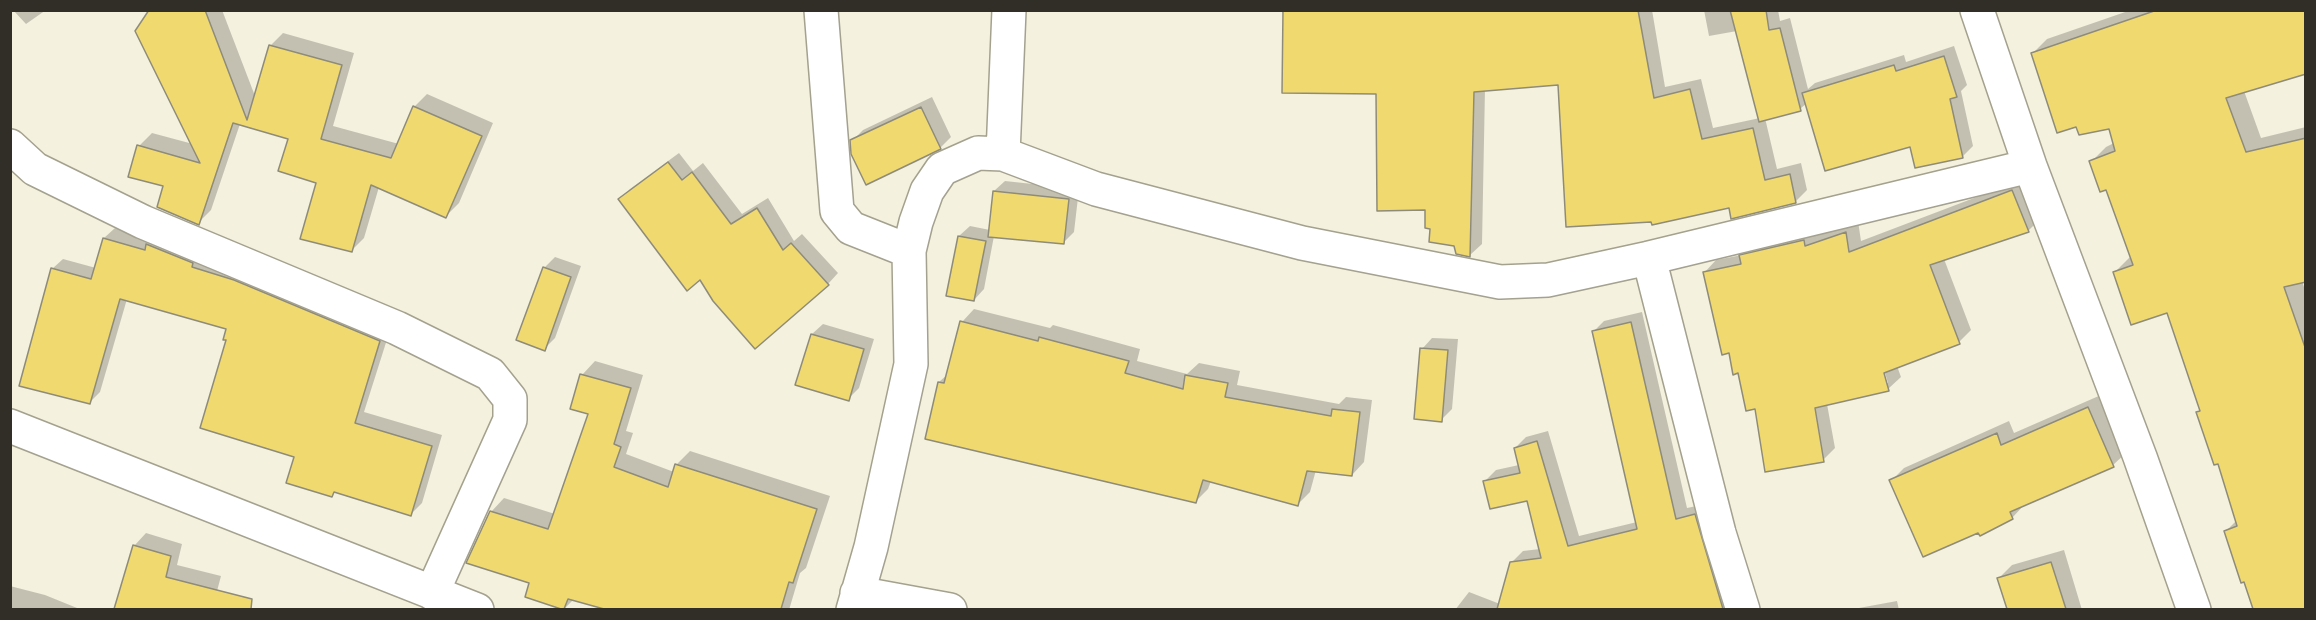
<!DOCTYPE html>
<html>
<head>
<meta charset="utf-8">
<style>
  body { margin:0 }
  #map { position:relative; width:2316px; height:620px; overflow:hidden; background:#f4f1de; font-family:Roboto,sans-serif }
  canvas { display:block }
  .frame { position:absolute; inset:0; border:12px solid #302e27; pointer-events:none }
</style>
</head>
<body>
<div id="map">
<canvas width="2316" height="620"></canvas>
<div class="frame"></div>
</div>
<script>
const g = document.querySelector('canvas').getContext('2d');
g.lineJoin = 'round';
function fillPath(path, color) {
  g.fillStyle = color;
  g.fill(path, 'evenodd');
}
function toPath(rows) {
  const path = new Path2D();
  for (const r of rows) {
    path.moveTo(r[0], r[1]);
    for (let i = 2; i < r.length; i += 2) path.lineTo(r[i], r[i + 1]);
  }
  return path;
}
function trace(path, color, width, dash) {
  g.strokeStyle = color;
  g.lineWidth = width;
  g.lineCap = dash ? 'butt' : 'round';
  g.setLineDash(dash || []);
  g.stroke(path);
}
fillPath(toPath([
  [13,10,46,10,26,24],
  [151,10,222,10,255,96,270,46,283,33,354,53,333,126,399,144,414,107,427,94,493,123,459,203,446,216,379,187,364,238,351,251,318,182,290,138,240,124,211,210,198,223,165,185,130,176,139,146,152,133,193,144],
  [1281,10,1652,10,1665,87,1701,79,1713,128,1760,118,1737,31,1709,36,1704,10,1778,10,1780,21,1790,18,1808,89,1815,83,1904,55,1906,62,1954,46,1967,85,1961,91,1973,146,1962,157,1911,145,1807,103,1800,109,1765,118,1777,169,1801,163,1807,190,1795,202,1730,206,1559,84,1485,89,1482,244,1470,255,1431,227,1427,209,1377,92,1285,17],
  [2131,10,2306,10,2244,91,2261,138,2306,127,2306,280,2302,281,2306,293,2306,610,2254,610,2226,531,2237,520,2219,462,2197,413,2201,409,2168,311,2115,272,2131,256,2107,188,2091,162,2106,147,2114,143,2110,127,2032,54,2047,39],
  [932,97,951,137,940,148,852,141,863,130],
  [679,153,693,171,703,163,742,214,768,198,794,241,802,234,838,273,828,284,700,278,620,199,630,189],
  [2024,179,2040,219,2028,231,1944,259,1971,330,1959,342,1897,366,1901,377,1888,389,1827,404,1835,448,1823,460,1756,408,1731,351,1704,273,1716,260,1742,255,1753,244,1815,229,1817,235,1858,221,1861,241],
  [1880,366,1883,366,1888,383,1885,383],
  [1005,181,1079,189,1074,232,1064,242,994,236,984,289,974,300,959,236,970,226,990,230,994,191],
  [115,228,153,239,390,330,364,412,442,435,422,503,411,514,336,491,332,495,296,456,228,339,228,328,127,299,100,392,89,403,52,269,63,259,96,268,104,238],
  [555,257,581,266,555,338,544,349,518,339,545,267],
  [974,309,1050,328,1053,325,1140,349,1137,361,1187,374,1199,363,1240,371,1237,385,1339,404,1346,397,1372,400,1364,462,1352,475,1316,470,1310,492,1298,504,1211,481,1208,489,1196,501,939,382,948,374,962,322],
  [1642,312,1687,508,1706,504,1739,610,1455,610,1469,592,1500,604,1511,563,1523,551,1540,549,1528,500,1485,481,1496,470,1519,465,1515,448,1526,437,1548,431,1579,536,1637,522,1593,332,1604,321],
  [823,324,874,339,859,388,848,399,812,334],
  [1432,338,1458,339,1452,409,1441,420,1422,349],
  [595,361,643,375,626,431,633,433,626,454,674,472,676,465,690,451,830,496,806,568,800,573,789,610,698,610,693,608,692,610,606,610,574,599,564,609,531,582,491,512,504,498,555,514,590,413,582,375],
  [2101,395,2126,453,2113,465,2025,504,2012,518,1891,481,1904,468,2009,421,2014,433],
  [146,533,182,544,177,565,221,576,212,610,116,610,134,546],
  [2064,550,2082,610,2008,610,1999,578,2012,565],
  [10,586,45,595,82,610,10,610],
  [1897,601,1899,610,1848,610]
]), '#0003');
const building = toPath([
  [149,10,205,10,247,120,269,45,342,65,321,139,391,158,413,106,482,136,446,218,371,185,352,252,300,239,316,183,278,171,288,139,233,123,199,225,157,207,163,186,128,177,137,145,200,163,135,31,149,10],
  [1283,10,1638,10,1654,98,1690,89,1702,139,1753,128,1765,180,1790,174,1796,203,1731,219,1729,208,1652,225,1651,222,1566,227,1558,85,1474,92,1470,257,1456,254,1454,246,1429,242,1430,229,1425,228,1425,210,1377,211,1376,94,1282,93,1283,10],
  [1730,10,1766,10,1769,30,1780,28,1801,111,1759,122,1730,10],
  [2157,10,2306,10,2306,74,2226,98,2246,152,2306,138,2306,282,2284,287,2306,350,2306,609,2253,609,2244,582,2241,583,2224,531,2237,526,2218,464,2214,465,2196,412,2200,411,2167,313,2131,325,2113,272,2133,265,2106,190,2100,192,2089,161,2115,151,2109,129,2079,135,2076,127,2057,133,2031,53,2157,10],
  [1944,56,1957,97,1950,99,1963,158,1915,168,1910,147,1825,171,1802,93,1894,65,1896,71,1944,56],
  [921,107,941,149,866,185,851,154,850,140,921,107],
  [668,162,682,180,692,172,731,224,757,208,783,250,791,243,829,285,755,349,713,301,700,280,687,291,618,199,668,162],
  [2012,190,2029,232,1930,265,1960,344,1884,373,1889,391,1815,408,1824,462,1765,472,1755,409,1746,411,1738,373,1733,375,1729,353,1722,355,1703,272,1741,264,1739,255,1804,240,1805,246,1846,232,1849,252,2012,190],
  [993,191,1069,199,1064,244,988,237,993,191],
  [958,236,986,241,974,301,946,296,958,236],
  [103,238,145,250,146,244,193,263,192,267,234,280,380,341,355,423,432,446,411,516,334,492,332,497,286,483,294,457,200,428,226,340,223,340,226,329,120,299,90,404,19,386,51,268,91,279,103,238],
  [543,267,571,277,545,351,516,340,543,267],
  [960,321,1038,341,1039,337,1129,361,1125,373,1183,389,1185,375,1228,383,1225,397,1331,416,1332,409,1360,412,1352,476,1307,471,1298,506,1203,480,1196,503,925,439,938,382,944,383,960,321],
  [1631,322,1676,519,1695,514,1723,609,1497,609,1510,562,1541,558,1527,501,1490,509,1483,481,1520,473,1514,448,1537,441,1568,546,1637,529,1592,331,1631,322],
  [811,334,864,349,849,401,795,385,811,334],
  [1420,348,1448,350,1442,422,1414,419,1420,348],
  [580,374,631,388,614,444,621,447,614,467,668,487,675,464,817,509,793,583,789,582,781,609,604,609,568,599,564,609,561,609,525,597,529,583,466,563,490,511,548,529,588,414,570,409,580,374],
  [2088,407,2114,467,2010,512,2013,519,1980,536,1978,533,1923,557,1889,480,1997,433,2001,445,2088,407],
  [133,545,171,556,166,577,252,599,251,609,114,609,133,545],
  [2051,562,2066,609,2007,609,1997,578,2051,562]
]);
fillPath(building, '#f0da6f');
trace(building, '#8f8b7a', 1.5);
const minor = toPath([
  [821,10,837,211,851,228,909,251],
  [1977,10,2030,166,2140,457,2194,610],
  [10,146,35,169,143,222,397,328,490,374,510,399,510,420,432,593],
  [1003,154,1009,10],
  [1649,258,1719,533,1743,610],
  [10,426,477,610],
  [857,593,950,610],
  [853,610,871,547,911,364,909,251,916,222,927,191,942,169,978,153,1003,154,1096,189,1302,243,1500,282,1548,280,1649,258,2030,166]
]);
trace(minor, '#a4a18f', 36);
trace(minor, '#fff', 33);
</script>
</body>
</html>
